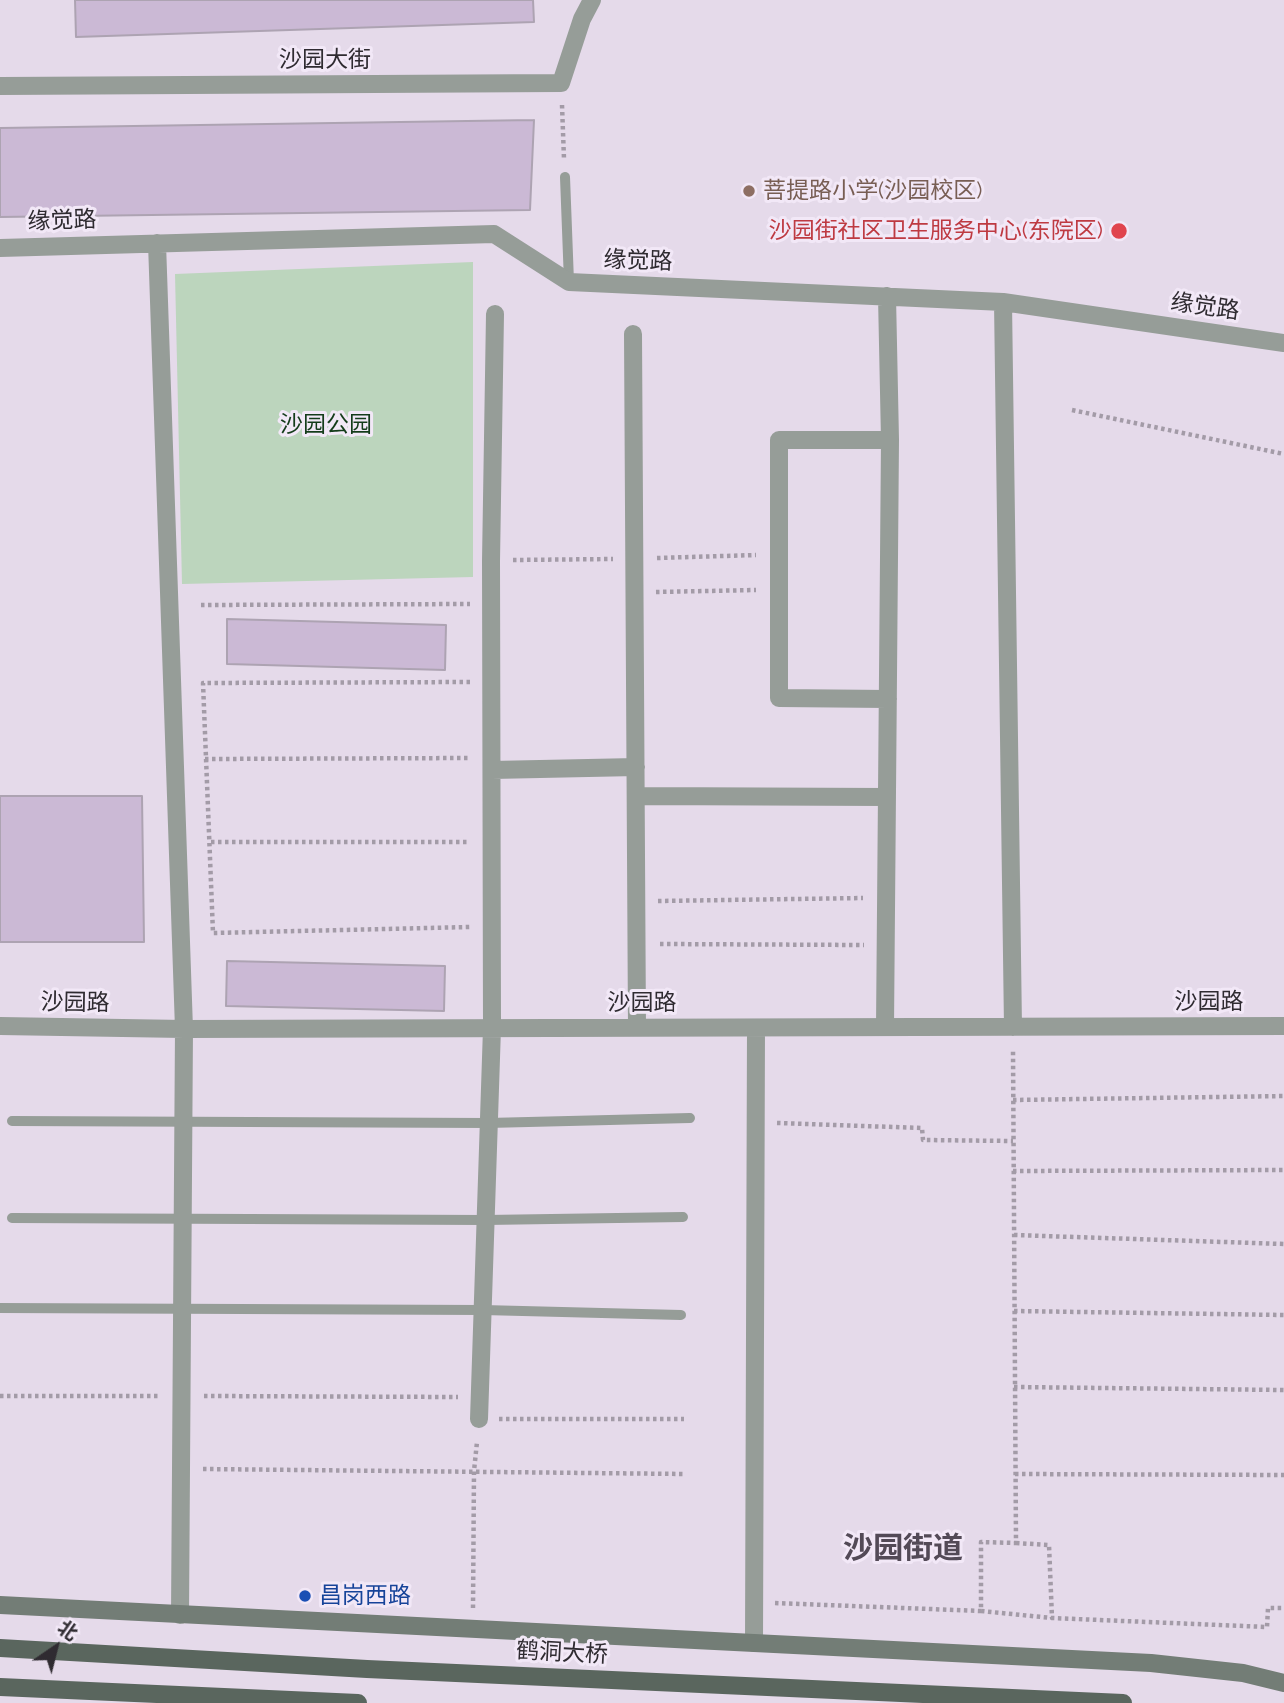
<!DOCTYPE html>
<html>
<head>
<meta charset="utf-8">
<style>
  body { margin:0 }
  #map { position:relative; width:1284px; height:1703px; overflow:hidden; background:#e5daea; font-family:Raleway,"Noto Sans SC",sans-serif }
  canvas { display:block }
  .north { position:absolute; left:21px; top:1612px; width:70px; height:70px; -webkit-text-stroke:5px #f2e8f7; paint-order:stroke; rotate:35deg; font-size:19px; font-weight:700; line-height:28px; text-align:center; color:#2f2b31 }
  .north::after { content:''; display:block; margin:auto; width:24px; height:32px; background:#2f2b31; clip-path:polygon(50% 0,100% 100%,50% 72%,0 100%) }
</style>
</head>
<body>
<div id="map">
<canvas width="1284" height="1703"></canvas>
<div class="north">北</div>
</div>
<script>
const g = document.querySelector('canvas').getContext('2d');
g.lineJoin = 'round';
function fillPath(path, color) {
  g.fillStyle = color;
  g.fill(path, 'evenodd');
}
function toPath(rows) {
  const path = new Path2D();
  for (const r of rows) {
    path.moveTo(r[0], r[1]);
    for (let i = 2; i < r.length; i += 2) path.lineTo(r[i], r[i + 1]);
  }
  return path;
}
function trace(path, color, width, dash) {
  g.strokeStyle = color;
  g.lineWidth = width;
  g.lineCap = dash ? 'butt' : 'round';
  g.setLineDash(dash || []);
  g.stroke(path);
}
function label(font, color, halo, rows, align = 'center') {
  g.font = font + ' Raleway,"Noto Sans SC",sans-serif';
  g.lineWidth = 6;
  g.setLineDash([]);
  g.textBaseline = 'middle';
  g.strokeStyle = halo;
  g.fillStyle = color;
  for (const [text, x, y, turn = 0] of rows) {
    g.save();
    g.translate(x, y);
    g.rotate((+turn || 0) * Math.PI / 180);
    g.textAlign = isNaN(turn) ? turn : align;
    if (halo) g.strokeText(text, 0, 0);
    g.fillText(text, 0, 0);
    g.restore();
  }
}
fillPath(toPath([
  [473,262,473,577,182,584,175,274]
]), '#bcd5bd');
const building = toPath([
  [75,0,533,0,534,22,76,37,75,0],
  [534,120,530,210,0,217,0,128,534,120],
  [227,619,446,625,445,670,227,664,227,619],
  [0,796,142,796,144,942,0,942,0,796],
  [227,961,445,966,444,1011,226,1006,227,961]
]);
fillPath(building, '#cbb9d5');
trace(building, '#ada3b2', 2);
trace(toPath([
  [562,105,564,159],
  [1072,410,1284,454],
  [657,558,756,555],
  [513,560,613,559],
  [656,592,756,590],
  [201,605,470,604],
  [470,682,203,683,213,933,471,927],
  [205,759,470,758],
  [211,842,469,842],
  [658,901,863,898],
  [660,944,864,945],
  [1013,1100,1284,1096],
  [777,1123,922,1128,923,1140,1013,1141],
  [1013,1171,1284,1170],
  [1014,1235,1284,1244],
  [1014,1311,1284,1315],
  [1014,1387,1284,1390],
  [0,1396,160,1396],
  [204,1396,458,1397],
  [499,1419,684,1419],
  [203,1469,686,1474],
  [1015,1474,1284,1475],
  [1016,1543,1049,1545,1052,1618,1267,1627,1268,1608,1284,1608],
  [775,1603,981,1611,981,1542,1016,1543,1013,1049],
  [473,1608,474,1471,477,1442],
  [981,1611,1052,1618]
]), '#a39ba7', 4.5, [3.5, 3.5]);
trace(toPath([
  [565,177,569,282],
  [12,1121,488,1123,690,1118],
  [12,1218,486,1220,683,1217],
  [0,1308,483,1310,681,1315]
]), '#969d98', 10);
trace(toPath([
  [0,86,561,83,582,19,592,0],
  [157,243,184,1029,180,1615],
  [0,248,494,234,569,282,1003,302,1284,343],
  [1003,302,1013,1027],
  [633,334,637,1028],
  [888,699,779,698,779,440,890,440],
  [492,770,636,767],
  [636,796,887,797],
  [0,1026,184,1029,1284,1026],
  [885,1027,890,440,887,296],
  [479,1419,492,1028,491,561,495,314],
  [754,1643,756,1028]
]), '#969d98', 18);
trace(toPath([
  [0,1605,1151,1663,1243,1673,1284,1683]
]), '#737d76', 18);
trace(toPath([
  [0,1648,367,1669,1123,1703],
  [0,1687,358,1703]
]), '#5a665e', 18);
for (const [x, y, r, color] of [
  [749,191,7,"#8d6e63"],
  [1119,231,9,"#e0444e"],
  [305,1596,7,"#1a4fb4"]
]) {
  const dot = new Path2D();
  dot.arc(x, y, r, 0, 2 * Math.PI);
  g.fillStyle = color;
  g.fill(dot);
  trace(dot, '#f2e8f7', 2.5);
}
label('23px', '#2f2b31', '#f2e8f7', [
  ["沙园大街",325,60],
  ["缘觉路",62,221,-2],
  ["缘觉路",638,261,2],
  ["缘觉路",1205,307,8],
  ["沙园路",1209,1002],
  ["沙园路",75,1003,1],
  ["沙园路",642,1003],
  ["鹤洞大桥",562,1653,3]
]);
label('23px', '#785e54', '#f2e8f7', [
  ["菩提路小学(沙园校区)",763,191]
], 'left');
label('23px', '#be3a42', '#f2e8f7', [
  ["沙园街社区卫生服务中心(东院区)",1103,231]
], 'right');
label('23px', '#143c1a', '#f2e8f7', [
  ["沙园公园",326,425]
]);
label('23px', '#164399', '#f2e8f7', [
  ["昌岗西路",319,1596]
], 'left');
label('bold 30px', '#534a57', '#f2e8f7', [
  ["沙园街道",903,1549]
]);
</script>
</body>
</html>
